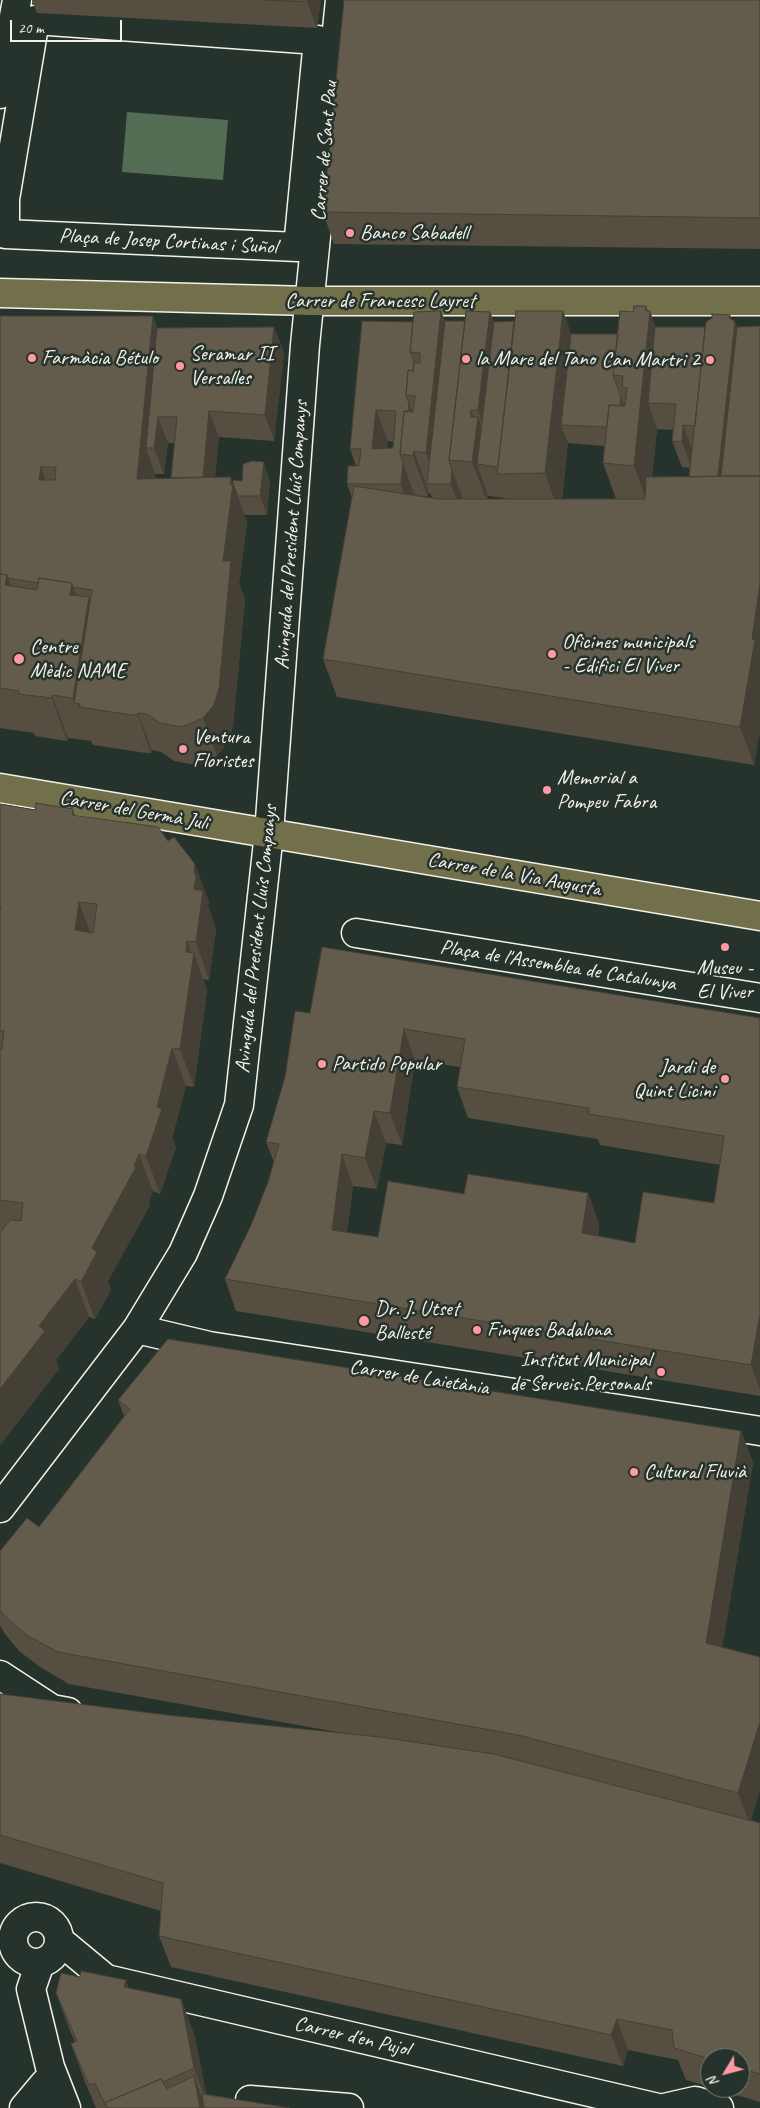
<!DOCTYPE html>
<html>
<head>
<meta charset="utf-8">
<style>
  body { margin:0 }
  #map { position:relative; width:760px; height:2108px; overflow:hidden; background:#26332d; font-family:Caveat,sans-serif }
  canvas { display:block }
  .north { position:absolute; left:700px; top:2048px; width:50px; height:50px; box-sizing:border-box; background:#26332d; border:1px solid #787f78; border-radius:50%; rotate:233deg; font-size:14px; font-weight:700; line-height:20px; text-align:center; color:#f4f1e8 }
  .north::after { content:''; display:block; margin:auto; width:18px; height:22px; background:#ff9aa2; clip-path:polygon(50% 0,100% 100%,50% 72%,0 100%) }
  .scale { position:absolute; left:10px; top:20px; width:112px; height:22px; box-sizing:border-box; border:2px solid #f4f1e8; border-top:0; padding-left:6px; font-size:15px; line-height:18px; white-space:nowrap; color:#f4f1e8; -webkit-text-stroke:4px #26332d; paint-order:stroke }
</style>
</head>
<body>
<div id="map">
<canvas width="760" height="2108"></canvas>
<div class="north">N</div>
<div class="scale">20 m</div>
</div>
<script>
const g = document.querySelector('canvas').getContext('2d');
g.lineJoin = 'round';
function fillPath(path, color) {
  g.fillStyle = color;
  g.fill(path, 'evenodd');
}
function toPath(rows) {
  const path = new Path2D();
  for (const r of rows) {
    if (r.length === 3) {
      path.moveTo(r[0] + r[2], r[1]);
      path.arc(r[0], r[1], r[2], 0, 2 * Math.PI);
      continue;
    }
    path.moveTo(r[0], r[1]);
    for (let i = 2; i < r.length; i += 2) path.lineTo(r[i], r[i + 1]);
  }
  return path;
}
function trace(path, color, width, dash) {
  g.strokeStyle = color;
  g.lineWidth = width;
  g.lineCap = dash ? 'butt' : 'round';
  g.setLineDash(dash || []);
  g.stroke(path);
}
function label(font, color, halo, rows, align = 'center') {
  g.font = font + ' Caveat,sans-serif';
  g.lineWidth = 5;
  g.setLineDash([]);
  g.textBaseline = 'middle';
  g.strokeStyle = halo;
  g.fillStyle = color;
  for (const [text, x, y, turn = 0] of rows) {
    g.save();
    g.translate(x, y);
    g.rotate((+turn || 0) * Math.PI / 180);
    g.textAlign = isNaN(turn) ? turn : align;
    if (halo) g.strokeText(text, 0, 0);
    g.fillText(text, 0, 0);
    g.restore();
  }
}
fillPath(toPath([
  [127,112,228,120,223,180,122,172]
]), '#536d54');
const minor = toPath([
  [35,20,318,40,298,247,5,234,5,199,35,20],
  [0,94,17,0],
  [356,933,760,998],
  [137,1329,209,1346,760,1431],
  [0,1508,137,1329,183,1253,208,1196,239,1105,269,833,305,345,340,0],
  [0,1675,52,1709,68,1712],
  [36,1940,23],
  [59,1940,106,1979,658,2108],
  [40,1963,31,1989,50,2067,66,2108],
  [250,2100,349,2108],
  [24,2108,45,2083,56,2108],
  [664,2108,695,2101,719,2108]
]);
const major = toPath([
  [0,293,311,301,760,301],
  [0,788,760,916]
]);
trace(minor, '#f4f1e8', 31);
trace(major, '#f4f1e8', 31);
trace(minor, '#26332d', 28);
trace(major, '#71704a', 28);
fillPath(toPath([
  [32,0,321,0,317,28,37,13],
  [760,0,760,249,334,244,323,212],
  [646,306,648,311,650,311,655,327,705,327,732,320,737,327,760,326,760,731,754,765,337,697,323,659,352,498,347,484,356,466,350,449,413,322,441,311,445,321,465,321,490,312,494,322,514,321,563,311,571,334,618,334,633,312],
  [657,429,673,430,672,441,682,467,690,468,689,477,652,477],
  [388,441,394,442,393,448,387,448],
  [568,443,605,446,603,463,616,499,562,499],
  [429,493,430,493,432,498,414,495,414,494,415,495,428,497],
  [488,496,505,498,506,499,488,499],
  [0,316,153,316,157,328,274,327,284,353,274,441,219,437,215,477,231,477,233,484,270,481,267,515,244,515,247,522,239,584,245,599,233,726,227,743,217,756,196,765,174,761,161,752,152,750,151,753,146,753,93,745,91,741,68,738,67,741,35,736,34,733,0,728,0,732],
  [168,443,175,443,171,478,155,478,155,474,164,474],
  [0,804,35,810,73,809,75,815,209,902,208,906,216,929,209,980,203,979,207,991,194,1087,186,1086,172,1138,176,1147,160,1194,153,1191,149,1201,150,1205,108,1281,111,1290,95,1319,89,1317,56,1360,59,1369,0,1445],
  [310,1013,760,1018,760,1396,236,1311,225,1279,252,1223,268,1182,274,1162,266,1142],
  [415,1060,460,1067,457,1087,468,1118,598,1139,600,1145,720,1165,714,1203,635,1243,598,1236,599,1224,588,1193,464,1194,378,1237,347,1232,353,1186,377,1189,386,1143,402,1145],
  [118,1400,741,1431,753,1463,722,1647,751,1820,760,1823,760,2102,713,2088,740,2088,740,2058,710,2058,710,2087,686,2080,678,2060,628,2050,623,2066,171,1967,159,1936,161,1911,0,1863,0,1694,167,1715,348,1734,69,1684,40,1667,19,1651,5,1634,0,1625,0,1551,39,1527,124,1416],
  [128,1988,181,1999,195,2037,206,2094,290,2108,96,2108,85,2082,71,2044,75,2042,70,2031,56,1993]
]), '#554e41');
fillPath(toPath([
  [308,0,321,0,317,28,307,2],
  [646,306,649,316,650,311,665,353,648,403,657,429,649,505,648,505,634,466],
  [441,311,456,353,437,484,426,453],
  [563,311,578,353,561,425,568,443,560,515,545,473],
  [490,312,505,353,494,452,478,410],
  [730,315,734,326,735,321,746,353,732,488,718,483],
  [153,316,167,354,158,417,168,443,164,474,154,448,146,448,155,474,151,516,137,479],
  [274,327,284,353,274,441,265,415],
  [621,397,628,416,617,428],
  [409,404,421,435,414,451,429,493,428,497,413,456,404,454],
  [376,410,388,441,384,480,372,449],
  [471,410,477,425,478,417,493,459,477,464,488,496,488,504,472,462,453,461],
  [209,411,219,437,211,515,202,489],
  [683,425,693,451,692,468,682,442],
  [264,462,270,481,267,515,260,496],
  [403,463,414,494,412,516,401,484],
  [41,467,55,505,39,480],
  [452,470,464,501,462,515,451,484],
  [231,477,247,522,239,584,245,599,233,726,227,743,217,756,203,718,223,561],
  [7,575,22,618,5,585],
  [72,583,85,620,89,597,104,640,80,704,74,703,73,698,70,595],
  [760,583,760,731,754,765,740,727],
  [52,695,68,738,67,741,52,698],
  [138,713,152,750,151,753,138,715],
  [195,864,209,902,208,906,216,929,209,980,196,942,194,873],
  [79,902,93,940,75,930],
  [187,941,193,957,194,953,207,991,194,1087,180,1049,186,952],
  [404,1029,415,1060,402,1145,390,1113],
  [172,1048,186,1086,172,1138,176,1147,160,1194,146,1156,157,1107],
  [374,1111,386,1143,377,1189,365,1158],
  [139,1154,153,1191,149,1201,150,1205,108,1281,111,1290,95,1319,81,1282,92,1248,134,1166],
  [342,1154,353,1186,343,1261,332,1230],
  [588,1193,599,1224,593,1264,582,1233],
  [75,1279,89,1317,56,1360,59,1369,0,1445,0,1389,39,1326],
  [760,1314,760,1390,751,1365],
  [741,1431,753,1463,718,1674,706,1643],
  [760,1722,760,1791,750,1824,738,1793],
  [126,1980,139,2018,124,1987],
  [181,1999,195,2037,208,2106,194,2068],
  [617,2019,628,2050,623,2066,611,2035],
  [194,2076,206,2108,200,2108]
]), '#454035');
const building = toPath([
  [264,0,308,0,307,2,264,0],
  [344,0,760,0,760,218,323,212,344,0],
  [634,306,646,306,646,311,650,311,634,466,603,463,609,405,625,406,627,388,622,387,623,376,613,375,620,311,633,312,634,306],
  [441,311,426,453,414,451,413,456,400,454,404,411,413,412,415,396,406,395,408,370,413,371,414,363,420,363,420,353,410,352,414,312,441,311],
  [466,311,490,312,478,410,471,410,471,417,478,417,472,462,449,460,466,311],
  [516,311,563,311,545,473,497,474,516,311],
  [712,314,730,315,729,318,735,321,718,476,689,477,706,322,712,318,712,314],
  [0,316,153,316,137,479,231,477,230,485,233,484,223,561,231,561,219,689,214,705,203,718,182,727,160,723,147,714,138,713,138,715,132,715,79,707,80,704,74,703,92,590,73,587,72,583,39,578,38,583,8,578,7,575,0,574,0,316],
  [41,467,56,467,55,480,39,480,41,467],
  [362,321,413,322,410,352,414,361,413,371,408,370,406,395,409,404,408,412,404,411,400,454,403,463,401,484,347,484,348,466,359,466,361,449,350,449,362,321],
  [376,410,396,411,393,448,372,449,376,410],
  [445,321,465,321,449,460,452,470,451,484,427,484,445,321],
  [514,321,498,467,477,464,494,322,514,321],
  [760,326,760,476,721,476,737,327,760,326],
  [274,327,265,415,209,411,203,477,171,478,177,417,158,417,154,448,146,448,157,328,274,327],
  [655,327,705,327,695,426,683,425,682,442,672,441,676,404,648,403,655,327],
  [571,334,618,334,613,375,621,397,620,406,609,405,607,427,561,425,571,334],
  [252,461,264,462,260,496,238,496,233,484,233,480,242,481,243,464,252,461],
  [760,476,760,583,752,639,755,640,740,727,323,659,354,486,438,499,645,499,646,477,760,476],
  [0,574,7,575,5,585,37,590,39,578,72,583,70,595,89,597,73,698,52,695,52,698,19,694,19,691,0,688,0,574],
  [36,803,73,809,72,815,158,827,168,841,174,837,195,864,194,873,196,876,194,889,203,891,196,942,187,941,186,952,194,953,180,1049,172,1048,157,1107,162,1109,146,1156,139,1154,134,1166,136,1167,92,1248,97,1252,81,1282,75,1279,39,1326,45,1331,0,1389,0,1239,1,1238,0,1237,0,1233,10,1220,21,1221,23,1203,0,1200,0,1049,2,1049,4,1031,0,1031,0,911,1,906,0,906,0,804,35,810,36,803],
  [79,902,97,904,93,933,75,930,79,902],
  [322,947,760,1018,760,1314,751,1365,225,1279,252,1223,268,1182,279,1144,266,1142,285,1077,295,1011,310,1013,322,947],
  [404,1029,465,1039,457,1087,589,1108,589,1114,724,1136,714,1203,643,1192,635,1243,582,1233,588,1193,468,1174,464,1194,388,1181,378,1237,332,1230,342,1154,365,1158,374,1111,390,1113,404,1029],
  [168,1339,741,1431,706,1643,760,1657,760,1722,738,1793,518,1735,58,1652,28,1636,8,1619,0,1610,0,1551,27,1518,39,1527,130,1409,118,1400,168,1339],
  [0,1694,167,1715,380,1737,494,1754,760,1823,760,2074,740,2068,740,2058,710,2058,710,2059,674,2048,672,2030,617,2019,611,2035,159,1936,163,1883,0,1835,0,1694],
  [81,1971,126,1980,124,1987,181,1999,194,2068,163,2082,161,2079,104,2103,106,2106,95,2083,89,2085,71,2044,77,2041,56,1993,61,1973,80,1977,81,1971],
  [194,2076,200,2108,107,2108,104,2103,161,2079,167,2089,194,2076],
  [202,2094,290,2108,204,2108,202,2094]
]);
fillPath(building, '#635b4c');
trace(building, '#454035', 1);
for (const [x, y, r, color] of [
  [350,233,5,"#ff9aa2"],
  [32,358,5,"#ff9aa2"],
  [466,359,5,"#ff9aa2"],
  [710,360,5,"#ff9aa2"],
  [180,366,5,"#ff9aa2"],
  [552,654,5,"#ff9aa2"],
  [19,659,6,"#ff9aa2"],
  [183,749,5,"#ff9aa2"],
  [547,790,5,"#ff9aa2"],
  [725,947,5,"#ff9aa2"],
  [322,1064,5,"#ff9aa2"],
  [725,1079,5,"#ff9aa2"],
  [364,1321,6,"#ff9aa2"],
  [477,1330,5,"#ff9aa2"],
  [661,1372,5,"#ff9aa2"],
  [634,1472,5,"#ff9aa2"]
]) {
  const dot = new Path2D();
  dot.arc(x, y, r, 0, 2 * Math.PI);
  g.fillStyle = color;
  g.fill(dot);
  trace(dot, '#26332d', 2);
}
label('21px', '#f4f1e8', '#26332d', [
  ["Carrer de Sant Pau",325,151,-85],
  ["Plaça de Josep Cortinas i Suñol",168,242,3],
  ["Carrer de Francesc Layret",380,301],
  ["Avinguda del President Lluís Companys",292,535,-86],
  ["Carrer del Germà Juli",134,811,10],
  ["Carrer de la Via Augusta",514,875,10],
  ["Avinguda del President Lluís Companys",257,939,-84],
  ["Plaça de l'Assemblea de Catalunya",558,966,9],
  ["Carrer de Laietània",419,1378,9],
  ["Carrer d'en Pujol",352,2037,13]
]);
label('21px', '#f4f1e8', '#26332d', [
  ["Banco Sabadell",360,233],
  ["Seramar II",190,354],
  ["Versalles",190,378],
  ["Farmàcia Bétulo",42,358],
  ["la Mare del Tano",476,359],
  ["Can Martri 2",700,360,"right"],
  ["Oficines municipals",562,642],
  ["- Edifici El Viver",562,666],
  ["Centre",30,647],
  ["Mèdic NAME",30,671],
  ["Ventura",193,737],
  ["Floristes",193,761],
  ["Memorial a",557,778],
  ["Pompeu Fabra",557,802],
  ["Museu -",725,968,"center"],
  ["El Viver",725,992,"center"],
  ["Partido Popular",332,1064],
  ["Jardi de",715,1067,"right"],
  ["Quint Licini",715,1091,"right"],
  ["Dr. J. Utset",375,1309],
  ["Ballesté",375,1333],
  ["Finques Badalona",487,1330],
  ["Institut Municipal",651,1360,"right"],
  ["de Serveis Personals",651,1384,"right"],
  ["Cultural Fluvià",644,1472]
], 'left');
</script>
</body>
</html>
